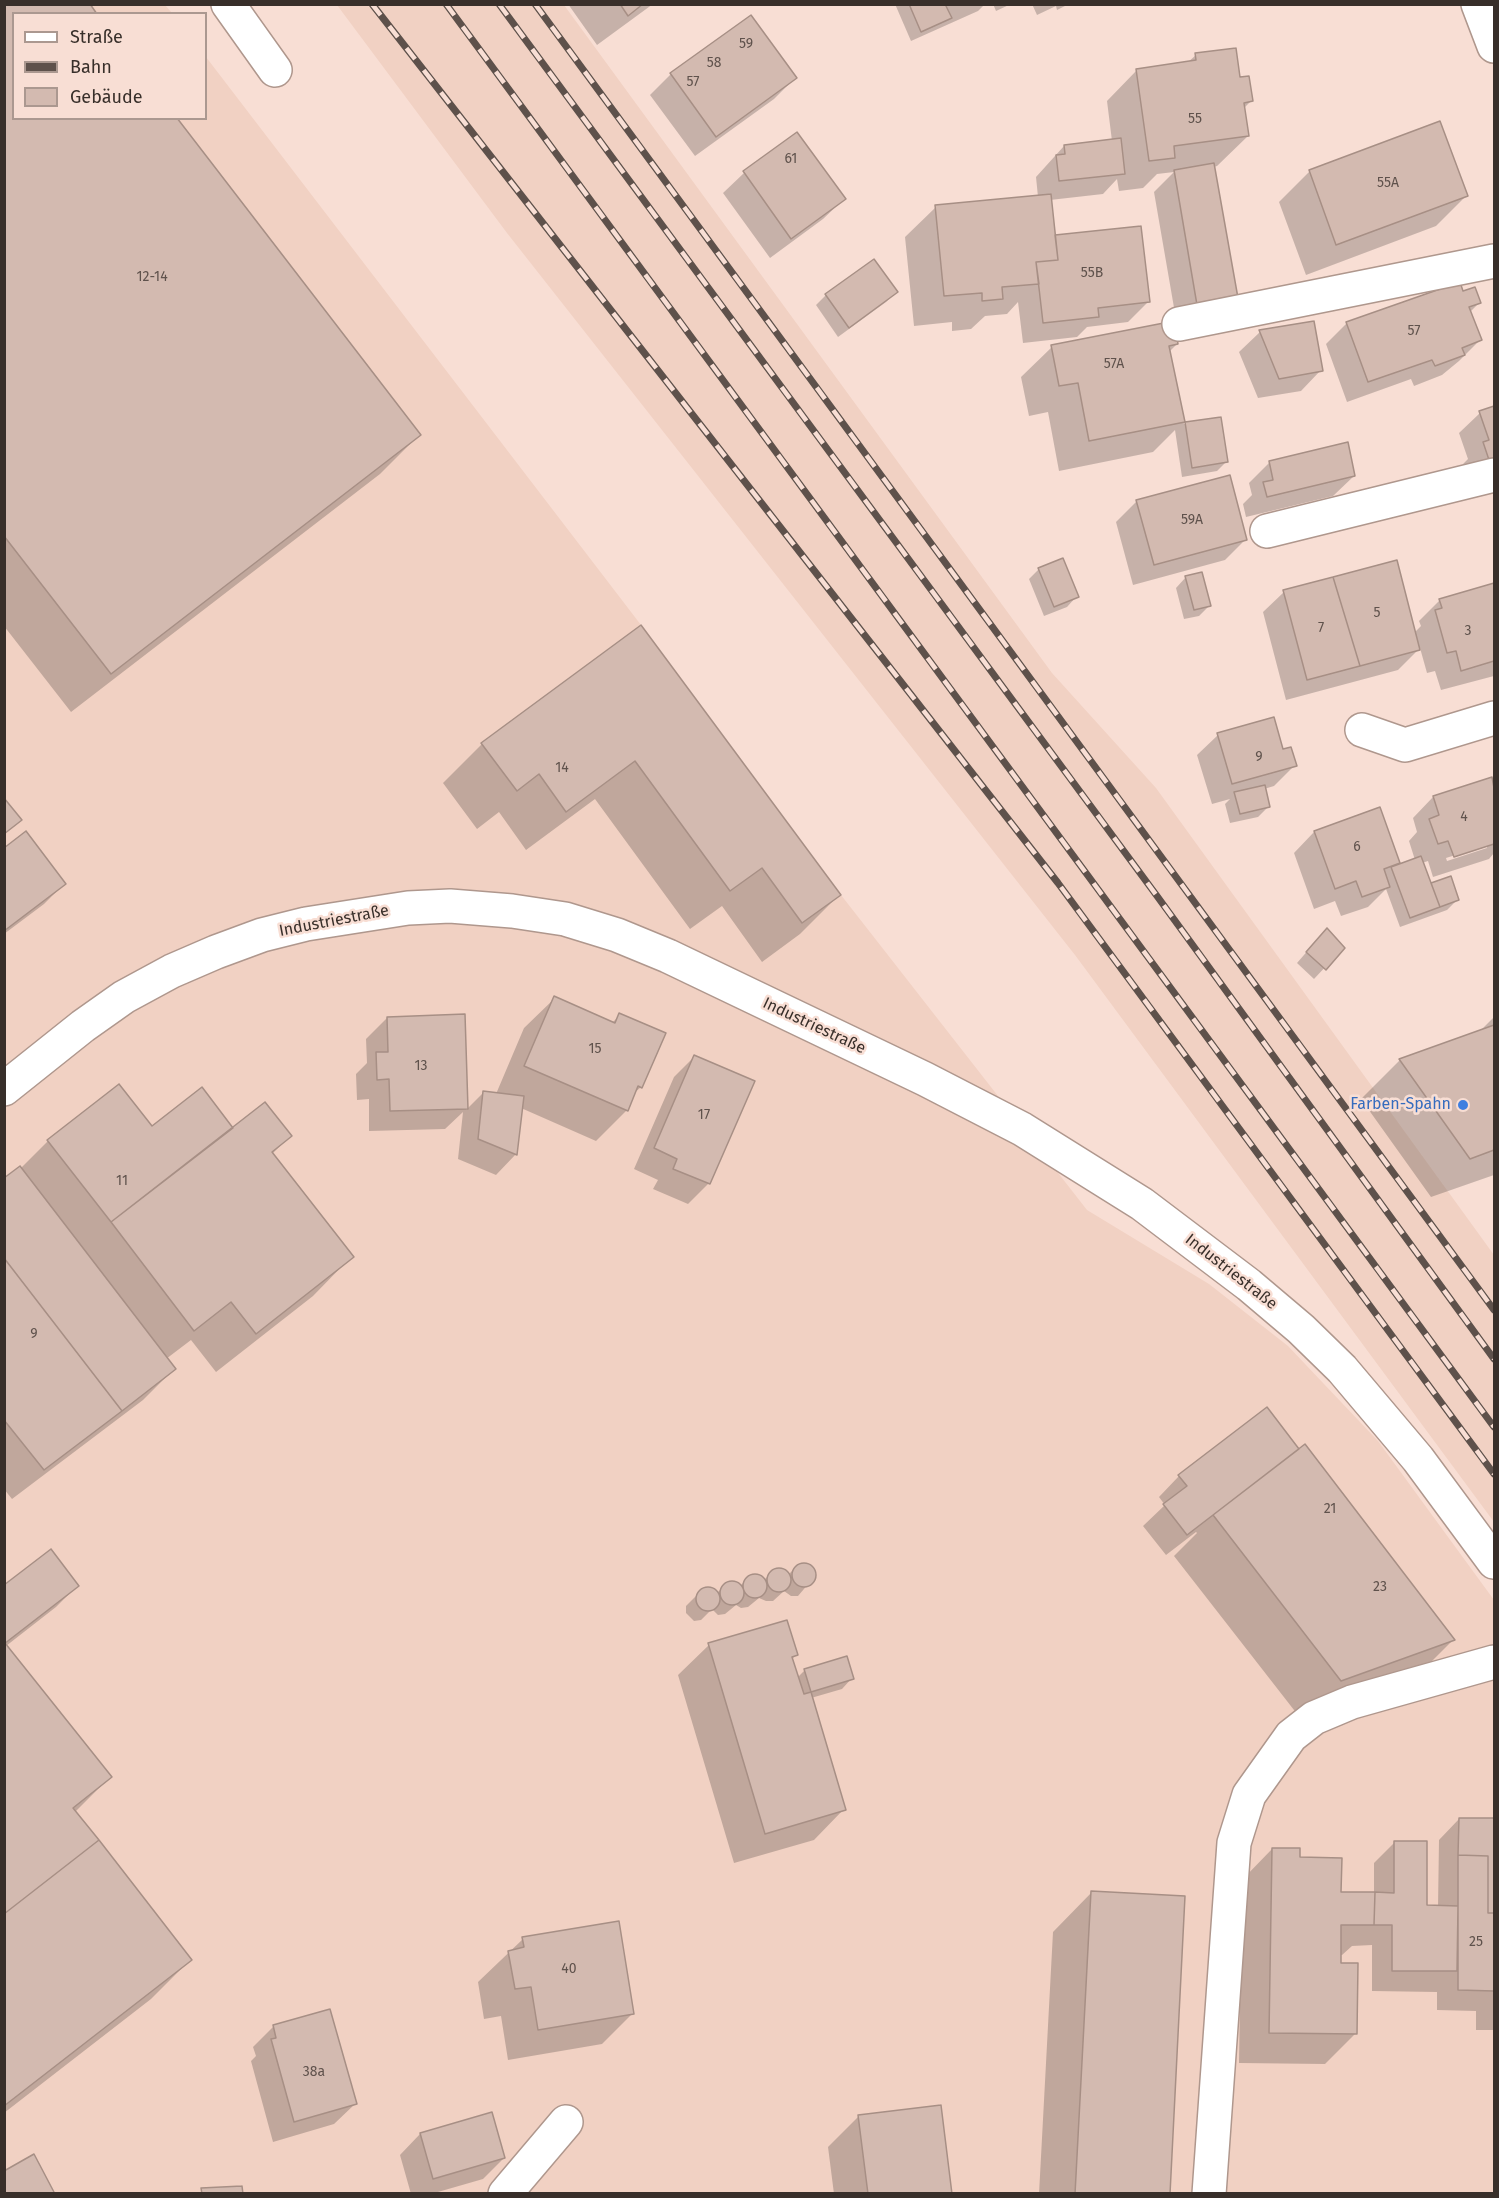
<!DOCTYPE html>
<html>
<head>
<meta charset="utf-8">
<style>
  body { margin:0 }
  #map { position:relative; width:1499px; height:2198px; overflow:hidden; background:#f8ded4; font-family:"Fira Sans",sans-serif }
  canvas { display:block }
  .frame { position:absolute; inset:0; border:6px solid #382f2a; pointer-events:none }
  .legend { position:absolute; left:12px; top:12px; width:195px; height:108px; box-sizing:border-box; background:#f8ded4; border:2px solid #ab9890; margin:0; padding:8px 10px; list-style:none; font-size:18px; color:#382f2a }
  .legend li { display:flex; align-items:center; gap:12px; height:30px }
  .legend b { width:30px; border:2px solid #ab9890 }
</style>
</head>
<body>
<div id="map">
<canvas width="1499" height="2198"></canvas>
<div class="frame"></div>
<ul class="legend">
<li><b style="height:8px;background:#fff"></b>Straße</li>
<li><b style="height:8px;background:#5e514b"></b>Bahn</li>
<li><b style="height:16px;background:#d3bab0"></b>Gebäude</li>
</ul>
</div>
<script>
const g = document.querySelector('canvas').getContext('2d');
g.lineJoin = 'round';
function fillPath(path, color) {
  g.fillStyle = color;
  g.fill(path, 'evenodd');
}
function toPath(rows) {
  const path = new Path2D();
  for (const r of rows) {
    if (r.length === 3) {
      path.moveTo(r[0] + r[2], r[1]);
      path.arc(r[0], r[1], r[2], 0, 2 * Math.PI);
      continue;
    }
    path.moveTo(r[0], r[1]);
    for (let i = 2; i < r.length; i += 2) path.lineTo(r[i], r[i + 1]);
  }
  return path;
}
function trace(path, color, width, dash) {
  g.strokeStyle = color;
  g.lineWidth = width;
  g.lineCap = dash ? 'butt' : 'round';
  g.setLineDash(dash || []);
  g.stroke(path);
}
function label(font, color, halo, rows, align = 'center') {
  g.font = font + ' "Fira Sans",sans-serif';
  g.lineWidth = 5;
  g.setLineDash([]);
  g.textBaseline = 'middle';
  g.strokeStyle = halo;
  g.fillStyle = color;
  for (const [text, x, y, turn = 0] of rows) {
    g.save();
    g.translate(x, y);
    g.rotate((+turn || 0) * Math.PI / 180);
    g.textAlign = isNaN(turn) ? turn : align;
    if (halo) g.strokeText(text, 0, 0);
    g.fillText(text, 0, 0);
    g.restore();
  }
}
fillPath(toPath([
  [5,5,165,5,172,13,14,14,14,118,206,118,206,57,641,625,841,895,1087,1210,1209,1284,1288,1346,1378,1441,1494,1600,1494,2193,5,2194],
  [337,5,564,5,1052,673,1156,788,1494,1255,1494,1522,1075,955,507,233]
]), '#f1d1c3');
fillPath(toPath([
  [4,4,14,14,14,118,419,435,380,474,71,712,4,626],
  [568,4,653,4,597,45],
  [895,4,985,4,978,11,911,41],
  [993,4,1011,4,996,11],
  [1032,4,1069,4,1057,10,1056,6,1037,15],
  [1196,55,1239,79,1251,101,1244,108,1248,136,1217,166,1214,167,1236,297,1177,325,1154,192,1174,172,1157,174,1143,188,1119,191,1117,179,1103,194,1050,200,1054,237,1149,301,1128,322,1087,327,1077,337,1023,343,1018,302,1007,314,985,316,971,329,952,331,952,322,914,326,905,237,936,207,1038,197,1036,177,1064,146,1112,141,1107,101,1137,70,1187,63],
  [671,74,795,78,774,99,695,156,650,95],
  [797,134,844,199,823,219,770,258,723,193,744,173],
  [1310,171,1466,196,1436,226,1306,275,1279,202],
  [896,292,886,302,838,337,816,305,826,295],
  [1462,292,1479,303,1470,312,1480,340,1459,361,1442,375,1414,386,1411,379,1347,402,1326,344,1347,323],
  [1260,332,1321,370,1301,391,1258,398,1239,352],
  [1177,344,1169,352,1184,424,1220,418,1227,461,1217,471,1182,477,1175,430,1153,452,1059,471,1048,412,1029,416,1021,377,1052,347],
  [1494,407,1494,477,1470,486,1463,464,1468,459,1459,433,1480,413],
  [1270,462,1354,476,1333,496,1246,517,1243,504,1252,495,1249,483],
  [1137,501,1245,540,1225,560,1133,585,1116,522],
  [1039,569,1077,596,1067,607,1044,616,1029,579],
  [1186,577,1209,606,1199,616,1184,619,1176,588],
  [1494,584,1494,676,1441,690,1435,671,1427,673,1420,648,1398,670,1286,700,1263,612,1284,592,1414,633,1421,626,1419,621,1440,600],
  [641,627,839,895,800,934,762,962,722,906,690,929,595,799,526,850,499,812,477,829,443,783,482,744],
  [1218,735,1282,751,1295,765,1274,786,1264,789,1268,807,1258,817,1230,823,1225,804,1230,799,1212,804,1197,755],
  [1491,779,1494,789,1494,853,1489,859,1433,877,1428,861,1422,863,1431,885,1457,900,1447,910,1400,927,1386,889,1368,907,1341,916,1335,901,1314,909,1294,853,1314,832,1379,809,1398,863,1393,868,1415,860,1409,841,1417,832,1413,818,1433,797],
  [1487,845,1487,848,1447,861,1446,858],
  [4,850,64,884,44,904,4,934],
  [1317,940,1343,948,1314,979,1297,963],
  [555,998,612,1023,620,1015,641,1087,633,1094,627,1110,596,1141,521,1108,516,1154,496,1175,458,1159,463,1112,445,1129,369,1131,369,1099,357,1100,356,1074,367,1063,366,1039,387,1018,464,1016,466,1110,483,1093,496,1094,524,1028],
  [1494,1017,1494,1175,1431,1197,1361,1099,1400,1060,1479,1032],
  [695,1056,753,1081,708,1184,688,1204,653,1189,658,1180,634,1169,674,1077],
  [151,1129,233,1129,290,1136,272,1154,352,1256,313,1296,216,1372,191,1340,166,1359,174,1369,143,1400,12,1499,4,1489,4,1180,20,1169,48,1141],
  [1179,1476,1453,1640,1414,1679,1301,1719,1174,1556,1197,1533,1196,1532,1166,1555,1143,1526,1165,1505,1159,1497],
  [804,1563,812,1567,815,1576,798,1596,791,1596,784,1591,773,1601,766,1601,759,1598,748,1607,741,1608,736,1605,725,1614,718,1615,712,1609,701,1620,694,1621,686,1613,686,1606,702,1590,707,1588,717,1593,726,1584,732,1582,740,1586,749,1577,755,1576,764,1580,773,1571,779,1569,788,1575,798,1565],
  [77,1586,56,1607,6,1646,110,1777,75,1812,190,1960,151,1999,4,2113,4,1587],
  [709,1645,796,1655,792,1659,797,1678,805,1670,852,1678,842,1689,811,1698,844,1809,814,1840,734,1863,678,1675],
  [1459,1819,1494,1820,1494,2030,1476,2030,1476,2011,1437,2010,1437,1992,1372,1991,1372,1945,1352,1946,1342,1955,1339,1955,1356,2033,1325,2064,1239,2063,1242,1880,1272,1849,1299,1859,1339,1893,1374,1894,1374,1863,1395,1842,1426,1907,1438,1907,1439,1840],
  [1092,1892,1168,2194,1039,2194,1053,1932],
  [523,1939,633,2013,602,2044,508,2060,501,2016,484,2019,478,1982],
  [274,2026,355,2104,334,2124,273,2142,251,2061,256,2056,253,2047],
  [858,2117,950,2194,834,2194,828,2147],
  [420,2134,504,2158,483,2179,431,2194,411,2194,400,2155]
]), '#0003');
const building = toPath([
  [4,4,90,4,97,14,14,14,14,118,177,118,421,435,111,674,4,536,4,4],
  [620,4,643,4,628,16,620,4],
  [909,4,945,4,952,18,921,32,909,4],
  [751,15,797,78,716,137,670,73,751,15],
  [1236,48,1240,77,1249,76,1253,101,1244,103,1249,136,1174,146,1175,158,1149,161,1136,69,1196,60,1195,53,1236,48],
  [1440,121,1468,196,1336,245,1309,170,1440,121],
  [797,132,846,199,791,239,743,171,797,132],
  [1121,138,1125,174,1059,181,1056,155,1065,154,1064,145,1121,138],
  [1214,163,1238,298,1197,305,1174,170,1214,163],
  [1051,194,1058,260,1036,262,1039,284,1002,287,1003,299,982,301,982,293,944,296,935,205,1051,194],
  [1141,226,1150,302,1098,308,1099,317,1043,323,1036,262,1058,260,1055,235,1141,226],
  [874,259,898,292,849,328,825,294,874,259],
  [1460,282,1463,291,1475,287,1481,303,1469,307,1482,340,1462,348,1465,355,1435,366,1432,360,1368,382,1346,322,1460,282],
  [1174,321,1178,344,1169,346,1185,422,1089,441,1078,383,1059,386,1051,345,1174,321],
  [1314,321,1323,371,1279,379,1259,330,1314,321],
  [1494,406,1494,465,1491,466,1483,442,1489,440,1479,411,1494,406],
  [1221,417,1228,462,1192,468,1185,422,1221,417],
  [1348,442,1355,476,1267,497,1263,482,1273,480,1269,461,1348,442],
  [1230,475,1247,540,1154,565,1136,500,1230,475],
  [1063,558,1079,597,1054,607,1038,568,1063,558],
  [1397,560,1420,650,1360,666,1333,577,1397,560],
  [1202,572,1211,606,1194,610,1185,576,1202,572],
  [1333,577,1360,666,1307,680,1283,590,1333,577],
  [1494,583,1494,661,1461,671,1456,651,1447,653,1435,610,1442,608,1439,599,1494,583],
  [641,625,841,895,802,923,762,868,730,891,635,761,566,812,539,774,517,791,481,743,641,625],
  [1274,717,1283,749,1291,747,1297,766,1232,784,1217,733,1274,717],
  [1492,777,1494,788,1494,844,1454,857,1448,841,1438,844,1429,819,1439,815,1433,796,1492,777],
  [1265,785,1270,807,1240,814,1234,792,1265,785],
  [4,798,22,820,4,834,4,798],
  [1380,807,1400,863,1384,869,1390,887,1362,897,1356,881,1335,889,1314,831,1380,807],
  [26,831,66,884,4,931,4,848,26,831],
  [1421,856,1440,907,1410,918,1391,867,1421,856],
  [1451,876,1459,900,1440,907,1431,883,1451,876],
  [1327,928,1345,948,1326,970,1306,952,1327,928],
  [554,996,615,1023,619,1013,666,1033,642,1088,638,1086,628,1111,524,1066,554,996],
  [465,1014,468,1109,390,1111,389,1079,377,1080,376,1052,388,1052,387,1017,465,1014],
  [1494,1025,1494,1150,1470,1159,1399,1059,1494,1025],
  [694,1055,755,1081,710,1184,673,1169,677,1159,654,1148,694,1055],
  [119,1084,152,1126,202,1087,233,1128,111,1222,47,1140,119,1084],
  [483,1091,524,1096,517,1155,478,1139,483,1091],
  [265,1102,292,1136,272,1152,354,1257,256,1334,231,1302,194,1331,111,1222,265,1102],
  [20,1166,176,1369,122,1411,4,1258,4,1178,20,1166],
  [4,1258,122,1411,44,1470,4,1420,4,1258],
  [1267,1407,1299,1449,1187,1535,1163,1504,1187,1486,1178,1475,1267,1407],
  [1305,1444,1455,1640,1341,1681,1213,1515,1305,1444],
  [51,1549,79,1586,4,1644,4,1585,51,1549],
  [804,1575,12],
  [779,1580,12],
  [755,1586,12],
  [732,1593,12],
  [708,1599,12],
  [787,1620,798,1655,792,1657,804,1694,811,1692,846,1810,765,1834,708,1643,787,1620],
  [5,1643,112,1777,73,1808,99,1840,4,1914,5,1643],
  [847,1656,854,1679,811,1692,804,1669,847,1656],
  [1459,1818,1494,1818,1494,1913,1488,1913,1488,1856,1458,1855,1459,1818],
  [99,1840,192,1960,4,2106,4,1914,99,1840],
  [1394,1841,1427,1841,1427,1905,1458,1906,1457,1971,1392,1971,1392,1925,1374,1925,1375,1892,1394,1893,1394,1841],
  [1272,1848,1300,1848,1300,1857,1342,1858,1341,1892,1375,1892,1374,1925,1341,1925,1341,1963,1358,1963,1357,2034,1269,2033,1272,1848],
  [1458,1855,1488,1856,1488,1913,1494,1913,1494,1991,1458,1990,1458,1855],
  [1091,1891,1185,1896,1170,2194,1075,2194,1091,1891],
  [619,1921,634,2014,538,2030,531,1987,515,1989,508,1951,524,1947,522,1937,619,1921],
  [330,2009,357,2104,294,2122,271,2039,276,2038,273,2025,330,2009],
  [941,2105,952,2194,868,2194,858,2115,941,2105],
  [492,2112,505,2158,433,2179,420,2133,492,2112],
  [34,2154,55,2194,4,2194,4,2171,34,2154],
  [242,2186,243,2194,202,2194,201,2188,242,2186]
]);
fillPath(building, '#d3bab0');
trace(building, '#a78f85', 1.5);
const minor = toPath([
  [228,4,275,70],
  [1179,324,1494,261],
  [1267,531,1494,475],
  [1362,730,1405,745,1494,718],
  [4,1089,83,1026,124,997,172,971,216,952,262,935,306,924,408,908,450,906,512,911,565,919,617,935,668,956,925,1079,1022,1129,1142,1204,1249,1285,1301,1329,1342,1369,1418,1459,1494,1562],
  [505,2194,566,2122],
  [1209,2194,1234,1843,1249,1795,1291,1736,1314,1718,1352,1702,1494,1662]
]);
const major = toPath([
  [1478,4,1494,46]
]);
trace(minor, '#af978d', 36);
trace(major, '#af978d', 36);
trace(minor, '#fff', 33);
trace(major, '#fff', 33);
const rail = toPath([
  [372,4,1058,883,1494,1474],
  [446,4,1494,1427],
  [499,4,1157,896,1494,1359],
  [535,4,1494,1310]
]);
trace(rail, '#5e514b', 7);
trace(rail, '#f8ded4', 4.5, [14]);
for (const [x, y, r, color] of [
  [1463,1105,6,"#3f7fe0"]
]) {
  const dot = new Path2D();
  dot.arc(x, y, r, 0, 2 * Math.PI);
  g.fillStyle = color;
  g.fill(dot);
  trace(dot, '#f8ded4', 2);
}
label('14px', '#5f524c', null, [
  ["59",746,44],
  ["58",714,63],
  ["57",693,82],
  ["55",1195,119],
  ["61",791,159],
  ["55A",1388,183],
  ["55B",1092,273],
  ["12-14",152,277],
  ["57",1414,331],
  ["57A",1114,364],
  ["59A",1192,520],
  ["5",1377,613],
  ["7",1321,628],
  ["3",1468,631],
  ["9",1259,757],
  ["14",562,768],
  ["4",1464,817],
  ["6",1357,847],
  ["15",595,1049],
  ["13",421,1066],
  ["17",704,1115],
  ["11",122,1181],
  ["9",34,1334],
  ["21",1330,1509],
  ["23",1380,1587],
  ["25",1476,1942],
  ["40",569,1969],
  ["38a",314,2072]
]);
label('16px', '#382f2a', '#f8ded4', [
  ["Industriestraße",334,921,-11],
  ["Industriestraße",814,1026,25],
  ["Industriestraße",1231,1272,38]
]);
label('16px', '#366cbe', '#f8ded4', [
  ["Farben-Spahn",1451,1105]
], 'right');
</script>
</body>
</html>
